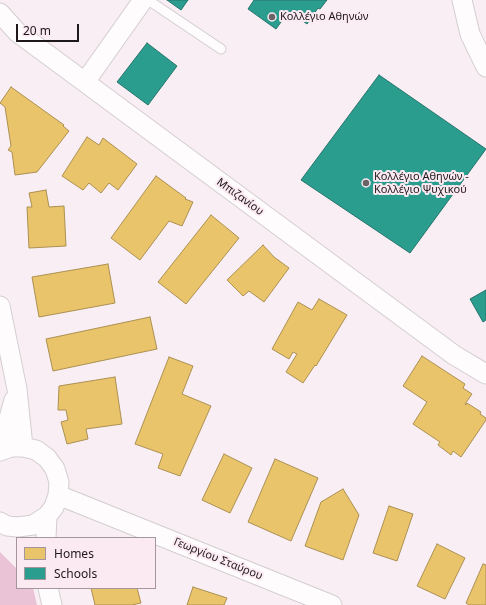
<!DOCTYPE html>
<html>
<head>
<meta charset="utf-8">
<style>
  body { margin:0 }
  #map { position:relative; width:486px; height:605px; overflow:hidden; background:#f8eef3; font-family:"Noto Sans",sans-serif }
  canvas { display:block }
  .legend { position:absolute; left:16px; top:537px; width:140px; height:52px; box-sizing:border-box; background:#fceaf2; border:1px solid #a3969c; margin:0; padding:5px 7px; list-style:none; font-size:12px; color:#1e181b }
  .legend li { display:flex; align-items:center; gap:8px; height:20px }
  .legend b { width:20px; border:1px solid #a3969c }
  .scale { position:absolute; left:16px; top:24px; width:63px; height:18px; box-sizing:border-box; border:2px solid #1e181b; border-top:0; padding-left:5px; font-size:12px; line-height:14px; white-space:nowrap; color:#1e181b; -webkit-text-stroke:3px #fceaf2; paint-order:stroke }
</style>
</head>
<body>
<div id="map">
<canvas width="486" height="605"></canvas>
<ul class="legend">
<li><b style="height:11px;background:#e9c46a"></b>Homes</li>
<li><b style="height:11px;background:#2a9d8f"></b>Schools</li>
</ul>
<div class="scale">20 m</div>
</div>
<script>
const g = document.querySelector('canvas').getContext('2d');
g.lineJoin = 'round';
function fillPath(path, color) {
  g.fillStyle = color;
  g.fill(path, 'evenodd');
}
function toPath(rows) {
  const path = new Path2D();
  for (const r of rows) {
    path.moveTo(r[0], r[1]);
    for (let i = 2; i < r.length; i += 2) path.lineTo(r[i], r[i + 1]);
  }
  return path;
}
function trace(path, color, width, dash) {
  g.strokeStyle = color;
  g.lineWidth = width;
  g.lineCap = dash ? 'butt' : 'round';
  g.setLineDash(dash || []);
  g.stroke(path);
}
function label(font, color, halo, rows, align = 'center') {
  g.font = font + ' "Noto Sans",sans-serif';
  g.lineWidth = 4;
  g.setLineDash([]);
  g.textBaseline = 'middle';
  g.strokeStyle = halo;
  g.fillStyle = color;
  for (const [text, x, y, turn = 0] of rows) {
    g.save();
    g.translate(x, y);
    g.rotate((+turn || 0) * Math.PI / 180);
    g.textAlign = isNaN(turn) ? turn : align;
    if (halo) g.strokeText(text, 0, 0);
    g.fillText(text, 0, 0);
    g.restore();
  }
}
fillPath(toPath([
  [0,552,17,569,17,588,33,588,37,605,0,605]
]), '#eac3d6');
const homes = toPath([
  [11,87,64,125,63,126,69,131,37,172,15,175,12,152,8,150,11,146,5,107,0,103,11,87],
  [87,137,99,145,103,138,137,164,118,190,109,183,101,193,89,183,83,190,62,176,87,137],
  [156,176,186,198,185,199,193,202,182,226,169,221,140,260,111,238,156,176],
  [46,190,49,207,64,206,66,246,29,248,27,207,32,207,29,193,46,190],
  [211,215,239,238,186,304,158,282,211,215],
  [263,245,274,257,289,268,264,302,249,291,243,296,227,280,263,245],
  [108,264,115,303,39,317,32,277,108,264],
  [319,299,347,315,316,366,315,365,303,383,286,372,297,354,293,352,289,359,272,349,298,302,312,310,319,299],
  [150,317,157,349,53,371,46,339,150,317],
  [422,356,465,384,463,388,472,394,465,404,466,405,467,403,481,412,480,414,486,418,486,420,461,457,453,451,451,455,438,445,440,442,413,424,427,402,403,386,422,356],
  [169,357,193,366,182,394,211,406,180,476,158,468,163,454,135,444,169,357],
  [115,377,122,424,86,429,88,439,67,444,61,422,68,420,66,410,58,410,59,386,115,377],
  [224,454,252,468,230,513,202,500,224,454],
  [275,459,318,478,291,541,248,522,275,459],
  [343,489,359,515,343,560,305,546,321,502,343,489],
  [389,506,413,514,397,561,373,553,389,506],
  [437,544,465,558,445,599,417,586,437,544],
  [483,564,486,565,486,605,469,605,466,603,483,564],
  [193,587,227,598,224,605,187,605,193,587],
  [91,588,137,588,141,603,132,605,95,605,91,588]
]);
fillPath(homes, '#e9c46a');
trace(homes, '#ac9052', 1);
const schools = toPath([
  [167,0,188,0,181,10,167,0],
  [254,0,327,0,320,9,318,8,307,24,289,11,276,29,248,9,254,0],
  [147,43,177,66,148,105,117,82,147,43],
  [379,75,486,149,410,253,301,180,379,75],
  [486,290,486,320,483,322,470,299,486,290]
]);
fillPath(schools, '#2a9d8f');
trace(schools, '#26756c', 1);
const lane = toPath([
  [148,0,221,49]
]);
const street = toPath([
  [462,0,470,34,486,67],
  [0,13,17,32,454,355,486,374],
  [85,82,143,0],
  [0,306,17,389,23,447],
  [0,450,14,400],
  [0,451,11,447,23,447,36,450,47,458,55,469,59,482,58,495,54,507,47,516,33,525,18,527,7,526,0,522],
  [58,495,332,605],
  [46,538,47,516],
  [48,588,52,605]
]);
trace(lane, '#d4cdd0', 11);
trace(street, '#d4cdd0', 21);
trace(lane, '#fefcfd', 9);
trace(street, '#fefcfd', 19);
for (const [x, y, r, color] of [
  [272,17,4,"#6a6367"],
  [366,183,4,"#6a6367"]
]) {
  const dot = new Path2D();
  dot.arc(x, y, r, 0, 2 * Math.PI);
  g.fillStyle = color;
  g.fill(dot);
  trace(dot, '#fceaf2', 1.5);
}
label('11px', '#1e181b', '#fceaf2', [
  ["Κολλέγιο Αθηνών",280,17],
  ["Κολλέγιο Αθηνών -",374,177],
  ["Κολλέγιο Ψυχικού",374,190]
], 'left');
label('11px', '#1e181b', '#fceaf2', [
  ["Μπιζανίου",240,197,36],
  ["Γεωργίου Σταύρου",218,559,22]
]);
</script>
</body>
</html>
